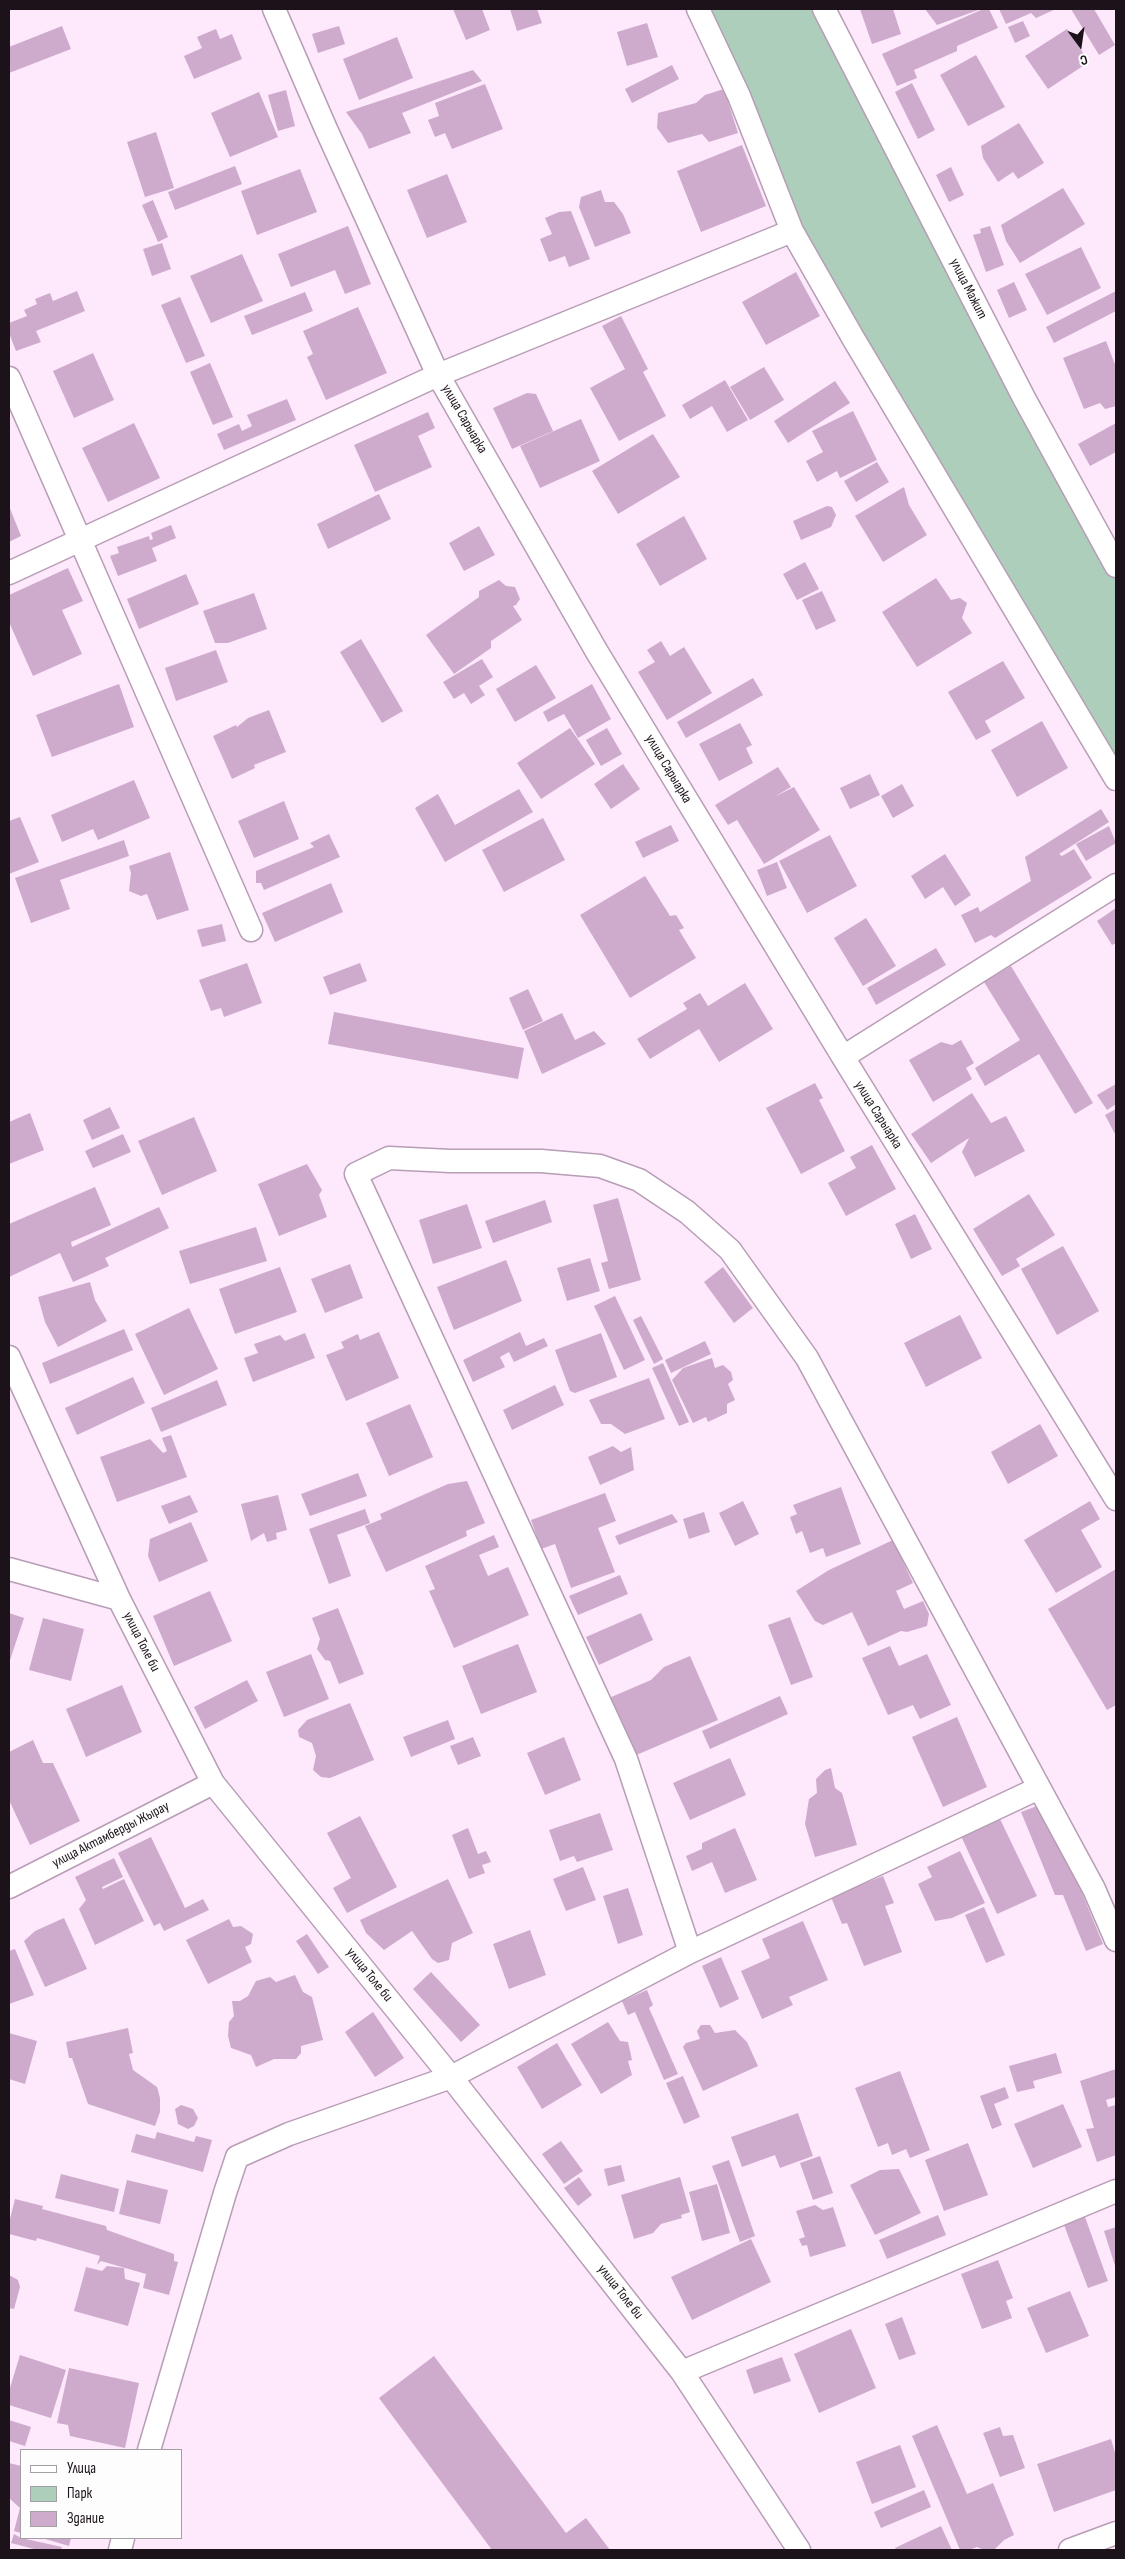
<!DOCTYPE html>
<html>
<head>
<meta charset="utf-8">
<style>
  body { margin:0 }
  #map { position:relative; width:1125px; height:2559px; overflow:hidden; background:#fee8fc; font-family:"Sofia Sans Condensed",sans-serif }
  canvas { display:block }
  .frame { position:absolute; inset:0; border:10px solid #1b121a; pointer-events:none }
  .legend { position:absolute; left:20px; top:2449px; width:162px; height:90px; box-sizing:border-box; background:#fdfdfd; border:1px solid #a39fa2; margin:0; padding:6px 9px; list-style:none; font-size:15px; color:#1b121a }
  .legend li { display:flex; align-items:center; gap:10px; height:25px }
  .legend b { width:25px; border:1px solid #a39fa2 }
  .north { position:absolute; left:1055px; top:20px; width:50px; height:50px; -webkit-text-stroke:4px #fdfdfd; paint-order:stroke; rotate:166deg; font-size:14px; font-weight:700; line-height:20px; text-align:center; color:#1b121a }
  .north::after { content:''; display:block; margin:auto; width:18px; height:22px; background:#1b121a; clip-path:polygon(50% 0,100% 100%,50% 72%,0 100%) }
</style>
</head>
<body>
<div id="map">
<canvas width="1125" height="2559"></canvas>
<div class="frame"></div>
<ul class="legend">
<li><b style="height:6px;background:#fff"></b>Улица</li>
<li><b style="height:14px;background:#accebb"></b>Парк</li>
<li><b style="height:14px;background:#ceabcc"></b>Здание</li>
</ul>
<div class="north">С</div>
</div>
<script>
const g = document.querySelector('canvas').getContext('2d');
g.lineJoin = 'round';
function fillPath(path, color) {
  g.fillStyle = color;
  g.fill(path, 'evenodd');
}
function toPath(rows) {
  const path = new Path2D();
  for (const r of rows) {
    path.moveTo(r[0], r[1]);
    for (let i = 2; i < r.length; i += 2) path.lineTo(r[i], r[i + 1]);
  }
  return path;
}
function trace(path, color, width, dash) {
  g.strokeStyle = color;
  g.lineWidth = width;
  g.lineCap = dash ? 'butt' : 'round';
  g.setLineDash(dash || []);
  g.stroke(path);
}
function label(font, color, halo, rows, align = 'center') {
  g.font = font + ' "Sofia Sans Condensed",sans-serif';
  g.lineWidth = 4;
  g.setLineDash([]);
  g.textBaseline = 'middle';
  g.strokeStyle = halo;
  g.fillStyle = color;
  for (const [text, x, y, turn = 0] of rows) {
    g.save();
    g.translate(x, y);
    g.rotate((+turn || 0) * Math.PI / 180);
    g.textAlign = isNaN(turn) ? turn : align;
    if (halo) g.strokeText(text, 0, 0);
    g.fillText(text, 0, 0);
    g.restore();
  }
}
fillPath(toPath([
  [701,9,829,9,1116,550,1116,786,804,232]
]), '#accebb');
fillPath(toPath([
  [453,9,482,9,490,30,466,40],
  [510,9,537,9,542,23,517,31],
  [860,9,893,9,901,34,872,44],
  [925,9,981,9,937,25],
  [983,9,989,9,998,28,957,46,957,51,914,70,917,78,897,86,882,54],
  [999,9,1056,9,1036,18,1031,13,1006,24],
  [1071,9,1094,9,1115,45,1099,55],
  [1023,21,1030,36,1015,43,1008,27],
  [647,23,658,57,627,66,617,32],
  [62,26,71,49,9,73,9,47],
  [339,26,345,44,318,53,312,34],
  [216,29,220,39,232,34,242,59,194,79,184,56,202,48,197,37],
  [1067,29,1089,62,1048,89,1025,56],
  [397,37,413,78,359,100,343,59],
  [976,55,1005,107,968,126,940,75],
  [672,65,679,79,632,103,625,89],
  [473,70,482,81,402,113,411,133,369,149,362,134,346,112],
  [912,83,935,130,918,139,895,92],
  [485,84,503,129,452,149,445,133,435,137,428,120,439,116,435,103],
  [724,89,738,133,709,142,702,134,668,143,657,128,658,113,696,103,705,95],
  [286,90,295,126,278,131,268,95],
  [259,92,278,137,230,157,211,113],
  [1019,123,1044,163,1018,179,1013,172,998,182,983,158,981,146],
  [156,132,174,188,145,197,127,142],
  [742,145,766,206,701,232,677,171],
  [235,166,242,184,175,210,168,192],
  [951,167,964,195,949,202,936,175],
  [300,169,317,212,257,235,241,191],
  [447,174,467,222,427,238,407,190],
  [1063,188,1085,224,1020,263,1006,241,1001,225],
  [601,190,605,202,614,202,623,214,631,233,595,247,579,207,581,197],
  [153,200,168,237,158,242,142,205],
  [571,211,590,259,569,267,565,256,549,262,540,239,552,234,545,218,559,212],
  [348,226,371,284,345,294,335,270,291,287,278,254],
  [990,226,1004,265,986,272,973,235,981,233,980,229],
  [162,243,171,269,152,276,143,249],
  [1081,247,1101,288,1047,315,1025,274],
  [242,254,263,301,211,323,190,276],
  [796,272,820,316,766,345,742,302],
  [1014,282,1027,310,1009,318,997,290],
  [77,291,85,311,36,331,41,342,16,351,9,333,9,323,27,316,24,310,37,304,35,299,50,293,53,301],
  [1116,291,1116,311,1054,343,1046,327],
  [305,292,313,311,252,335,244,316],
  [180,297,205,356,186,363,161,305],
  [358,307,387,373,326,400,307,357,313,354,303,331],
  [621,316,648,369,643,372,666,416,619,441,590,388,625,369,602,326],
  [1106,341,1116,367,1116,406,1105,409,1100,403,1084,409,1063,358],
  [93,353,114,400,74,418,53,371],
  [210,363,233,417,213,425,190,372],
  [764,367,784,400,750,420,730,387],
  [725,380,748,420,727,432,712,406,690,419,682,405],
  [835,381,850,403,788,443,774,421],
  [527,393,536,394,553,431,512,449,493,408],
  [287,399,296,420,224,450,217,434,239,424,242,431,252,426,247,415],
  [853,411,877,460,840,478,837,471,817,482,806,461,823,452,812,431],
  [428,412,435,428,418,436,432,467,375,492,354,445],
  [581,419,600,461,540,488,520,446],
  [134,423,160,478,108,502,82,448],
  [1116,423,1116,452,1090,466,1078,444],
  [653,434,680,477,618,514,592,471],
  [877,462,889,482,856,502,844,481],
  [904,487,909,505,927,535,883,562,855,516],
  [379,494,391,519,328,549,317,524],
  [9,506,21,536,9,542],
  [827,506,832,507,836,515,831,527,801,540,793,521],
  [684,516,707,559,660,586,636,544],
  [171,525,176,538,152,548,157,561,118,576,110,556,119,553,117,547,149,536,150,540,153,539,151,533],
  [479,526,495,555,464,571,449,543],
  [805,562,819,589,797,600,783,574],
  [68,568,83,601,62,610,82,654,33,676,9,622,9,595],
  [186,574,199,604,139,629,127,599],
  [936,578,951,600,960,598,967,603,962,618,972,633,917,667,882,612],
  [499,580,506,586,515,587,520,599,516,605,513,606,522,620,491,641,491,648,454,674,426,635,479,597,479,591],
  [822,591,836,621,816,630,802,600],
  [254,593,267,629,228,643,215,643,203,611],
  [361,639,403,711,382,723,340,652],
  [661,641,670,656,684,647,712,693,667,720,638,672,655,662,647,650],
  [216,650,228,682,176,701,165,668],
  [482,659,493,677,479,686,485,695,471,704,464,693,454,699,443,682],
  [1003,661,1025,698,985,721,991,732,976,740,948,692],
  [536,665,556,698,515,722,496,689],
  [753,678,763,695,686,738,677,722],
  [119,684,134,727,52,757,36,715],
  [592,684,611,719,578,738,564,714,548,722,543,712],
  [269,710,286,752,254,765,255,768,232,779,213,736,236,725,242,737,237,727,248,718],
  [1042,721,1068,768,1017,797,991,750],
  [740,723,752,745,746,748,753,763,719,781,699,744],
  [570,728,595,764,541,799,517,763],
  [607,728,622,754,601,766,586,740],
  [623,764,640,789,611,809,594,784],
  [778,767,791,787,774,797,794,787,820,830,764,864,737,820,728,825,715,805],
  [870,774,880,795,850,809,840,788],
  [134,780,150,818,98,840,93,829,62,842,51,815],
  [902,784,914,806,893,818,881,796],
  [519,789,533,812,445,862,415,808,438,794,455,825],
  [284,801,299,839,254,858,238,821],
  [1101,809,1109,822,1059,854,1062,856,1074,849,1092,878,995,938,991,935,975,943,961,915,978,907,980,912,1031,881,1025,857],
  [20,817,39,862,9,874,9,821],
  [543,818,565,860,504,892,482,850],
  [671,825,679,841,643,858,635,842],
  [1109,826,1116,843,1086,861,1076,844],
  [329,834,340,857,264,890,261,883,256,883,256,871,314,847,310,843],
  [830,835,857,886,807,913,779,861],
  [124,840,129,856,60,880,70,909,31,923,15,878],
  [170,852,189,910,157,920,147,894,141,896,129,891,131,873,129,866],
  [945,854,971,895,955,906,943,887,925,899,911,876],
  [777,862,787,888,767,896,757,870],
  [645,876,670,916,676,915,684,928,679,930,696,958,630,998,580,915],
  [331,883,343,912,275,942,262,913],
  [1116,908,1116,943,1112,945,1097,921],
  [866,918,896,966,863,986,834,938],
  [222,924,226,941,202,947,197,930],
  [936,948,946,965,876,1005,867,988],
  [247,963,262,1003,224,1017,221,1008,211,1011,199,980],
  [360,963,367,981,330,995,323,977],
  [1011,966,1093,1103,1075,1114,1039,1054,985,1086,975,1068,1020,1040,984,982],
  [745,983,773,1029,719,1062,699,1029,650,1059,637,1039,687,1009,683,1003,700,993,708,1006],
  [528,989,543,1021,523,1030,509,998],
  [334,1012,524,1048,518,1079,328,1044],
  [562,1013,575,1040,594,1031,606,1044,542,1074,524,1031],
  [961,1040,974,1063,966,1068,972,1079,933,1102,909,1060,941,1042,952,1045],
  [815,1083,823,1098,819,1100,845,1151,801,1174,766,1108],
  [1116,1084,1116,1104,1107,1110,1097,1095],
  [972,1093,991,1123,1006,1116,1025,1151,975,1177,962,1152,969,1138,931,1163,911,1134],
  [110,1107,120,1128,92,1140,83,1120],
  [1116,1109,1116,1136,1105,1115],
  [30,1113,44,1150,9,1164,9,1122],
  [194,1117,217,1171,162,1195,138,1141],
  [123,1134,131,1152,93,1168,85,1151],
  [872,1145,896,1189,846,1216,828,1183,856,1168,850,1157],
  [307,1164,322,1190,319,1195,327,1217,279,1236,258,1184],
  [95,1187,111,1225,71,1242,72,1247,159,1207,169,1228,105,1258,109,1266,73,1282,60,1253,9,1277,9,1224],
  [1029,1194,1055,1235,1016,1259,1020,1266,1002,1276,973,1229],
  [618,1198,641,1280,609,1289,601,1263,608,1261,593,1205],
  [545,1200,552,1222,493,1243,485,1221],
  [467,1204,482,1248,433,1264,419,1220],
  [915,1214,932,1249,911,1259,895,1224],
  [256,1227,267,1261,190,1284,179,1251],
  [1063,1246,1099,1311,1057,1335,1021,1269],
  [590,1258,600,1291,567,1301,557,1268],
  [506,1260,522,1301,454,1330,437,1287],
  [350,1264,363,1298,325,1313,311,1279],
  [280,1267,297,1312,235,1334,219,1289],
  [723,1267,753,1308,734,1323,704,1282],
  [90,1282,95,1300,107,1321,58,1347,45,1322,38,1297],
  [615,1296,645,1360,624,1370,594,1306],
  [189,1308,218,1369,164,1395,135,1334],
  [960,1315,982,1358,926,1387,904,1343],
  [641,1316,663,1359,654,1364,633,1320],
  [124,1329,133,1350,50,1384,42,1363],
  [379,1332,399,1378,346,1401,326,1355,344,1348,341,1342,358,1334,360,1340],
  [520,1332,526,1346,544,1338,548,1346,514,1362,509,1352,500,1357,505,1367,473,1382,463,1360],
  [305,1333,315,1358,253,1382,244,1358,258,1353,254,1344,280,1335,285,1341],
  [601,1333,617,1377,575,1393,570,1391,555,1350],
  [705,1341,711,1354,671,1373,665,1360],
  [712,1358,715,1368,723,1365,731,1372,733,1380,728,1384,735,1400,727,1404,727,1413,708,1422,706,1417,693,1423,672,1380,683,1368],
  [663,1363,689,1422,679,1426,652,1368],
  [133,1377,145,1403,77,1435,65,1408],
  [649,1378,665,1419,625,1434,611,1424,601,1424,589,1400],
  [217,1380,227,1405,161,1432,151,1408],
  [555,1385,564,1405,512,1430,503,1410],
  [410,1404,433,1457,389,1476,366,1423],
  [1040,1424,1058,1456,1008,1484,991,1452],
  [171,1435,187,1477,117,1502,100,1457,150,1439,163,1453,167,1451,162,1438],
  [613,1446,621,1452,631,1447,634,1470,600,1485,588,1457],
  [358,1473,367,1496,310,1516,301,1494],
  [467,1481,485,1523,466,1531,467,1536,386,1572,365,1526,382,1519,380,1514,448,1484],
  [841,1487,861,1544,826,1557,823,1548,810,1553,802,1531,796,1534,790,1517,797,1514,793,1505],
  [605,1493,616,1521,598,1528,615,1572,571,1588,555,1544,541,1549,531,1520],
  [190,1495,198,1512,169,1524,161,1506],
  [278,1495,287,1530,276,1533,277,1539,267,1542,264,1533,251,1541,241,1504],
  [743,1501,759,1534,735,1546,719,1513],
  [1090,1501,1100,1519,1081,1530,1102,1567,1056,1593,1024,1540],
  [365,1509,370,1523,337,1535,351,1576,329,1584,309,1529],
  [704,1512,710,1532,689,1539,683,1519],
  [672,1514,678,1522,619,1545,615,1536],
  [191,1522,208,1561,159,1582,148,1556,150,1539],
  [494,1535,499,1547,479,1555,488,1576,508,1567,529,1615,454,1648,429,1591,435,1589,425,1566],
  [893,1540,913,1583,896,1591,904,1609,923,1601,929,1614,927,1626,907,1632,901,1631,868,1646,852,1612,823,1625,815,1621,796,1591,829,1570],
  [1116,1569,1116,1705,1107,1710,1048,1609],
  [620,1575,628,1594,578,1615,569,1596],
  [210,1591,232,1641,174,1666,153,1616],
  [338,1608,364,1674,339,1684,330,1661,325,1660,317,1649,320,1639,312,1618],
  [9,1613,24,1618,9,1663],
  [641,1613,653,1640,599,1665,586,1637],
  [790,1617,813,1677,791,1685,768,1625],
  [43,1618,84,1629,71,1681,29,1670],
  [518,1644,537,1692,481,1714,462,1666],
  [890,1646,899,1666,927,1654,951,1705,920,1719,913,1705,888,1715,862,1658],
  [311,1654,329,1699,284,1717,266,1672],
  [690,1656,718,1720,634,1756,609,1698,651,1680,664,1667],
  [247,1680,258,1701,205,1729,194,1707],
  [122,1685,142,1732,86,1757,66,1709],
  [780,1696,788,1714,710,1749,702,1731],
  [350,1703,374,1760,330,1778,321,1777,313,1770,316,1756,312,1743,299,1737,298,1730,307,1720],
  [957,1717,987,1787,943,1807,912,1737],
  [448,1720,455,1739,411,1757,403,1737],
  [473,1737,481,1756,458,1765,450,1746],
  [564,1737,581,1780,545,1795,527,1753],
  [33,1740,43,1763,53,1763,80,1821,30,1845,9,1800,9,1752],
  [730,1758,746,1795,690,1820,673,1783],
  [831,1768,835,1788,842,1793,857,1845,815,1857,805,1824,809,1799,817,1793,816,1779,825,1770],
  [1045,1803,1103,1944,1086,1951,1063,1895,1055,1895,1021,1812],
  [600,1813,613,1850,577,1862,574,1856,560,1861,549,1830],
  [360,1816,397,1887,347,1913,333,1888,351,1878,327,1833],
  [1000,1819,1037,1896,997,1914,961,1836],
  [468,1828,478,1854,486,1851,491,1862,482,1865,485,1873,469,1879,452,1835],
  [735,1828,757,1880,725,1893,712,1862,692,1871,686,1856,702,1849,702,1843],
  [151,1837,185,1908,203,1899,209,1910,164,1931,160,1923,154,1926,118,1853],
  [960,1851,985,1903,952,1918,935,1921,918,1884,932,1877,927,1867],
  [114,1858,123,1877,102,1887,103,1889,124,1879,144,1921,95,1945,79,1909,86,1900,75,1877],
  [583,1867,596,1900,566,1911,553,1879],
  [883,1876,894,1903,885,1906,902,1952,864,1966,847,1923,842,1924,831,1897],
  [448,1879,473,1933,452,1943,449,1960,438,1963,432,1959,412,1931,384,1950,366,1933,360,1920],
  [628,1888,643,1935,618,1944,603,1896],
  [984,1907,1005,1955,986,1963,965,1915],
  [64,1918,87,1969,45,1987,24,1941,35,1931],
  [229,1919,233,1927,241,1926,253,1934,251,1944,245,1947,252,1962,208,1984,186,1940],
  [803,1921,828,1980,789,1997,793,2005,762,2019,741,1971,770,1958,762,1939],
  [530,1930,546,1975,509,1989,493,1944],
  [307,1934,329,1967,318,1974,296,1941],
  [15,1949,34,1995,9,2004,9,1951],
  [721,1957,739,1999,720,2008,702,1966],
  [431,1972,480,2025,461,2042,413,1989],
  [295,1975,303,1992,312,1997,323,2040,301,2046,301,2053,296,2059,274,2059,256,2067,251,2055,231,2048,228,2036,229,2022,234,2016,232,2001,240,2001,248,1996,256,1981,270,1977,276,1982],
  [647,1990,653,2005,649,2008,678,2074,664,2080,635,2012,628,2015,622,2001],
  [373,2012,404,2058,375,2077,345,2032],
  [608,2022,620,2041,628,2042,632,2060,628,2061,632,2075,601,2094,571,2044],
  [701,2025,710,2025,715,2033,735,2030,747,2042,758,2066,703,2091,683,2047,686,2043,700,2039,697,2031],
  [128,2028,133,2053,129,2054,133,2070,157,2087,160,2098,160,2112,155,2126,88,2104,72,2058,69,2058,66,2042],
  [9,2033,37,2041,25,2084,9,2079],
  [557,2043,582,2085,542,2109,517,2067],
  [1056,2053,1062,2073,1033,2081,1035,2088,1017,2092,1009,2066],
  [1116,2069,1116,2097,1106,2100,1108,2107,1116,2105,1116,2155,1097,2162,1086,2129,1094,2128,1080,2081],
  [900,2071,930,2150,910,2158,906,2149,892,2155,888,2143,878,2147,855,2088],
  [683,2076,700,2117,684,2124,666,2083],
  [1005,2087,1009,2098,994,2104,1002,2125,992,2129,980,2096],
  [1063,2104,1082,2147,1033,2168,1014,2124],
  [181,2105,193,2109,198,2118,194,2126,188,2129,178,2124,175,2109],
  [798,2113,813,2156,780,2168,775,2155,742,2167,731,2137],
  [157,2132,194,2142,196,2136,212,2140,203,2172,131,2152,136,2134,155,2139],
  [561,2141,583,2171,564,2184,542,2154],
  [968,2143,988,2195,944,2211,925,2160],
  [820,2156,833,2193,813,2200,800,2163],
  [729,2160,755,2236,740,2242,712,2166],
  [621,2165,625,2181,608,2186,604,2169],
  [899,2169,921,2213,875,2235,850,2185,880,2170],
  [61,2174,119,2189,114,2212,55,2198],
  [579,2177,592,2195,578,2206,564,2188],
  [680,2177,690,2212,681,2215,682,2218,661,2224,653,2233,634,2239,621,2195],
  [127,2180,168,2190,160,2224,119,2214],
  [717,2184,730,2233,702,2241,689,2192],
  [15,2199,43,2206,42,2209,106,2226,107,2230,174,2254,174,2261,178,2262,169,2295,143,2288,146,2274,101,2261,97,2265,100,2256,37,2238,36,2241,9,2234,9,2223],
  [815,2205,823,2210,833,2207,846,2246,810,2257,807,2245,802,2246,799,2239,805,2237,796,2211],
  [938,2215,946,2235,887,2259,879,2240],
  [1085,2217,1108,2281,1088,2288,1064,2225],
  [1116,2227,1116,2269,1104,2231],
  [751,2239,771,2282,692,2320,671,2277],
  [998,2260,1013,2298,1006,2301,1012,2318,982,2329,961,2274],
  [107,2266,124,2268,125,2279,140,2283,128,2326,74,2311,86,2267,102,2271],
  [9,2275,18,2280,20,2287,14,2309,9,2308],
  [1070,2291,1089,2336,1046,2353,1027,2308],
  [902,2317,916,2354,899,2360,885,2324],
  [851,2329,876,2388,819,2413,794,2354],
  [20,2355,66,2370,51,2418,9,2405,9,2391],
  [434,2356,566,2533,586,2518,610,2550,492,2550,379,2398],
  [782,2357,791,2381,754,2394,746,2370],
  [69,2368,139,2383,125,2448,70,2436,68,2425,57,2423],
  [9,2420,31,2427,25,2446,9,2441],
  [937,2425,967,2494,993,2483,1014,2535,1004,2540,994,2550,984,2550,977,2547,969,2550,960,2550,912,2436],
  [1000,2427,1003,2436,1013,2435,1025,2468,1000,2477,983,2433],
  [1111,2439,1116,2456,1116,2490,1054,2512,1037,2464],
  [900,2445,916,2487,872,2504,856,2462],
  [9,2463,21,2466,21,2533,14,2531,20,2508,9,2498],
  [924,2490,931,2507,881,2528,874,2512],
  [941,2526,952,2550,896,2550,895,2548],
  [14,2534,21,2538,62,2547,61,2550,38,2550,11,2543],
  [42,2538,71,2538,69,2546]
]), '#ceabcc');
const minor = toPath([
  [274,9,326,129,438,375,597,652,843,1057,1116,1499],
  [698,9,739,96,792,231,853,338,1116,779],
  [824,9,1024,398,1116,566],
  [9,378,251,930],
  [9,573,438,375,792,231],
  [843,1057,1116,885],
  [9,1357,119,1599,213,1783,451,2077,682,2372,799,2550],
  [9,1569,119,1599],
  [9,1887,213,1783],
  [690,1952,626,1759,356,1174,389,1158,450,1161,541,1161,600,1166,639,1180,687,1212,730,1250,807,1358,1094,1889,1116,1940],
  [682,2372,1116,2191],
  [149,2450,225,2193,237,2157,289,2134,451,2077,690,1952,1039,1788],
  [120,2550,123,2538],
  [1070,2550,1116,2533]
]);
trace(minor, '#b79db5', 25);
trace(minor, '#fff', 22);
label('14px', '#1b121a', '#fdfdfd', [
  ["улица Мажит",968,289,63],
  ["улица Сарыарка",464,419,60],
  ["улица Сарыарка",668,769,59],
  ["улица Сарыарка",878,1115,58],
  ["улица Толе би",141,1642,63],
  ["улица Актамберды Жырау",111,1835,-27],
  ["улица Толе би",369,1975,51],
  ["улица Толе би",620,2292,52]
]);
</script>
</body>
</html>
